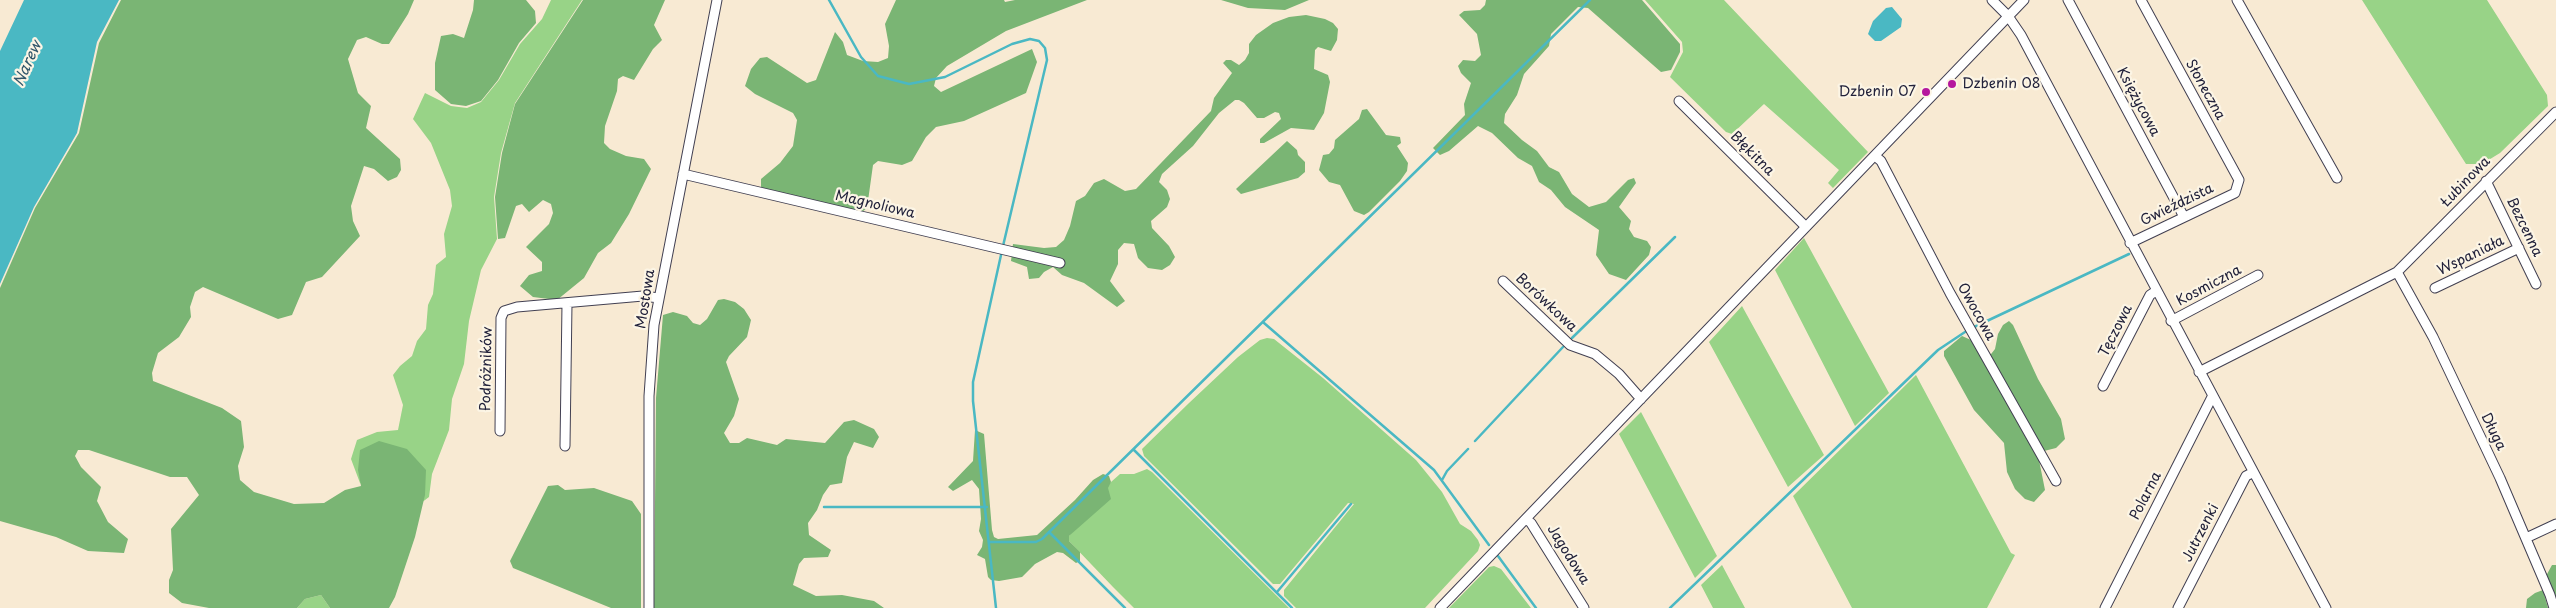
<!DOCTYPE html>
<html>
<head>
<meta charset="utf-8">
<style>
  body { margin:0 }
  canvas { display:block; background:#f8ead3 }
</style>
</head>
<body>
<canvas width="2556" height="608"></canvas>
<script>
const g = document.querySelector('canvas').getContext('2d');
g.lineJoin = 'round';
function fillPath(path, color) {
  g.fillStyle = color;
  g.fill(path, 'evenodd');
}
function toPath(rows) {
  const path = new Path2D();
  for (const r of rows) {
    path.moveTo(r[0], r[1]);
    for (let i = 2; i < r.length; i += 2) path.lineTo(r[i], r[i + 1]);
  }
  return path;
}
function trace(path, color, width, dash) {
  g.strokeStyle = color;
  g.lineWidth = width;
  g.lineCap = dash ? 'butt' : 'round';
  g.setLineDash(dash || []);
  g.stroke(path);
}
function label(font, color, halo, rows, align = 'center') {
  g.font = font + ' "Playpen Sans",sans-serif';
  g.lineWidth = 4.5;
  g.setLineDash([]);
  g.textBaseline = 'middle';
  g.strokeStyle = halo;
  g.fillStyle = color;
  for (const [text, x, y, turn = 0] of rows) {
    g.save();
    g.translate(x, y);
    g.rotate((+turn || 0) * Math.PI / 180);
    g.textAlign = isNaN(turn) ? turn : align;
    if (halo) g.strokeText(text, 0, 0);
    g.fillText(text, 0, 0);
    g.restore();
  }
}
fillPath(toPath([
  [551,0,582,0,515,103,501,153,494,197,497,239,481,270,469,321,464,364,452,399,449,430,432,474,429,497,417,506,393,502,360,483,351,459,357,440,377,432,398,430,403,405,393,375,400,366,412,356,417,341,426,329,428,305,433,294,436,265,446,257,444,234,452,206,450,190,431,143,413,119,425,93,451,106,467,108,481,102,499,80,520,44,542,19],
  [1645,0,1724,0,1868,152,1833,188,1828,183,1839,170,1764,104,1732,134,1726,132,1670,77,1683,52,1682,42],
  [2362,0,2487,0,2547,95,2548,106,2500,153,2482,164,2466,164],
  [1804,238,1889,393,1855,426,1775,270],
  [1742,306,1824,455,1788,487,1709,342],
  [1267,338,1274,339,1323,378,1416,460,1442,492,1460,524,1471,531,1478,540,1480,545,1478,551,1425,608,1296,608,1284,596,1284,590,1354,504,1348,503,1280,584,1273,584,1144,456,1142,449,1189,403,1238,357,1260,340],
  [1916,375,2011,553,2015,555,1987,608,1852,608,1793,496],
  [1641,412,1717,556,1695,578,1619,434],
  [1147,469,1152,472,1289,608,1134,608,1113,587,1069,541,1069,536,1111,482,1120,474,1134,474],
  [1722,565,1745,608,1713,608,1701,585],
  [1494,566,1501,569,1531,608,1449,608,1489,567],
  [321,595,330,608,297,608,305,599]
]), '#98d387');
fillPath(toPath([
  [121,0,414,0,408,14,389,44,382,44,366,37,357,40,348,59,358,93,371,106,366,128,400,159,401,170,397,177,388,181,374,169,364,166,351,206,353,221,360,236,322,277,306,282,292,315,278,319,203,287,195,292,190,307,191,317,179,337,158,353,152,373,153,381,222,408,241,421,244,447,238,466,240,480,254,492,294,504,324,503,345,490,361,486,358,470,360,450,379,441,407,449,426,470,425,495,415,537,395,597,389,608,330,608,321,595,305,599,297,608,209,608,182,603,169,593,169,580,173,570,171,529,199,495,187,477,170,477,89,450,78,450,75,456,81,467,101,487,97,501,108,522,128,539,124,553,88,551,56,537,0,521,0,288,35,208,79,133,99,43],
  [474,0,526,0,535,11,536,23,519,43,498,80,481,101,466,106,451,104,435,90,435,63,441,36,453,34,464,38,473,10],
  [583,0,665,0,654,25,662,40,653,49,634,80,623,76,618,79,617,91,605,126,604,143,610,149,626,156,644,159,651,169,629,214,611,243,598,253,584,278,557,300,533,297,520,286,529,275,542,271,542,262,526,247,549,224,553,213,551,204,543,200,529,212,522,204,516,206,505,238,498,239,495,197,502,153,515,104],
  [896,0,1004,0,1005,2,1015,0,1087,0,1006,31,947,66,936,78,934,86,941,92,1032,49,1037,62,1026,93,964,121,936,127,926,137,912,161,902,165,878,161,873,165,867,208,862,212,761,188,761,179,780,163,793,146,797,120,793,113,755,94,745,86,751,69,760,58,767,57,807,83,816,80,835,32,843,42,847,55,863,61,878,62,888,58,889,46,885,24],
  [1221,0,1309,0,1285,10,1248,8],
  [1486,0,1642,0,1680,44,1680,52,1671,70,1661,72,1588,8,1578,7,1551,34,1549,46,1524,74,1517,95,1505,114,1504,123,1522,140,1537,151,1549,167,1559,172,1572,194,1589,207,1606,202,1628,180,1634,178,1636,183,1619,207,1631,221,1629,229,1634,237,1647,241,1651,247,1649,255,1626,280,1609,274,1596,255,1599,230,1565,207,1551,190,1539,182,1532,166,1518,158,1492,133,1478,126,1449,151,1440,155,1433,148,1465,115,1464,104,1471,83,1461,73,1458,66,1463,60,1475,61,1481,55,1477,34,1459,15,1464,11,1480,10,1485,5],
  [1306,15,1325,19,1333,23,1338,29,1337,40,1331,51,1318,47,1315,50,1314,69,1328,75,1330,82,1324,113,1314,130,1291,128,1264,143,1260,143,1260,139,1281,119,1279,113,1275,112,1264,118,1257,118,1244,103,1239,100,1235,100,1219,113,1193,146,1162,174,1159,182,1167,190,1170,199,1167,207,1151,221,1152,228,1169,246,1175,257,1170,265,1162,270,1148,268,1138,258,1134,244,1124,243,1118,250,1118,264,1110,281,1125,301,1117,307,1084,283,1062,275,1053,267,1044,272,1039,278,1029,279,1027,267,1011,261,1013,244,1044,248,1056,247,1064,240,1070,226,1076,201,1085,196,1094,183,1104,179,1125,191,1136,189,1211,111,1214,98,1232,73,1223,63,1226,60,1231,60,1239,65,1245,60,1249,53,1249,44,1256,35,1273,23,1289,17],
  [1367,109,1386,135,1400,137,1401,143,1397,146,1408,163,1407,171,1400,181,1369,212,1364,215,1354,211,1340,185,1329,182,1319,170,1323,155,1329,154,1334,148,1335,140,1359,119,1362,110],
  [1287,141,1297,150,1298,155,1305,162,1305,172,1298,178,1241,194,1236,189],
  [724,299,735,302,744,309,751,320,747,337,729,356,726,362,739,399,734,416,724,433,730,443,739,443,747,438,777,445,786,439,825,443,844,422,854,420,874,429,879,437,873,448,854,442,847,457,842,483,830,485,823,495,817,510,808,523,809,535,831,550,828,557,804,558,799,564,793,585,816,596,842,595,874,601,884,608,654,608,656,398,663,315,673,312,687,316,693,323,700,325,707,319,718,300],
  [2009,321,2013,325,2038,379,2061,419,2065,439,2056,448,2044,451,2039,460,2045,490,2034,502,2025,499,2015,489,2007,472,2004,443,1974,410,1944,356,1944,351,1962,336,1971,340,1981,357,1988,358,1995,349,1998,334,2003,325],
  [975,430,984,434,992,530,994,537,998,539,1037,535,1075,500,1093,480,1103,474,1109,476,1111,482,1108,488,1111,499,1069,536,1069,541,1080,552,1080,561,1076,563,1063,553,1057,552,1035,564,1022,577,999,581,991,580,988,577,985,559,977,555,982,547,983,540,979,531,981,519,979,489,972,480,953,491,948,487,973,461],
  [558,485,565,490,594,488,632,501,641,514,641,608,611,608,513,568,510,561,548,486],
  [2552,565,2556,565,2556,600,2546,576],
  [2543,590,2548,608,2526,608,2527,599,2535,593]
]), '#7ab574');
fillPath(toPath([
  [24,0,119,0,97,42,77,133,34,207,0,284,0,51],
  [1892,7,1902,19,1901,27,1881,41,1875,41,1868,34,1873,21,1886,8]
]), '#4ab8c3');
trace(toPath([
  [829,0,861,57,878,76,909,84,945,77,1012,44,1030,39,1039,41,1045,48,1047,60,1003,246],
  [1264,323,1434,470,1489,545],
  [1972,328,2129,254],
  [1572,338,1675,237],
  [1475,441,1563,347],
  [1134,450,1292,608],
  [1442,480,1447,471,1468,449],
  [824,507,987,507],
  [1049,532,1125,608],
  [990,542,1036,542,1042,539,1590,0],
  [1498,556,1536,608],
  [1277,592,1351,504],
  [996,608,973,401,973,382,1001,255],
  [1670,608,1938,350,1968,330]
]), '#4ab8c3', 2.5);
const minor = toPath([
  [1992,0,2008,16,2021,35,2326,608],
  [2068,0,2184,217],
  [2237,0,2337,178],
  [1679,101,1806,227],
  [1875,156,1881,161,1950,293,2056,481],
  [683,174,1060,263],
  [2486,181,2536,284],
  [2130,243,2235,193,2239,180,2141,0],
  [2397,272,2433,337,2500,478,2550,595,2554,608],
  [1503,281,1570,345,1595,354,1619,374,1641,399],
  [2435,288,2519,248],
  [2171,321,2258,275],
  [2199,372,2397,272,2556,112],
  [2103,386,2150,295,2156,291],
  [500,431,501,318,504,311,517,307,643,296,659,298],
  [565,446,567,304],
  [1526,519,1531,523,1584,608],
  [2526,538,2556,524],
  [649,608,649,396,654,325,717,0],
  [1440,608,2024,0],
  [2105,608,2212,397],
  [2178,608,2246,476,2252,473]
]);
trace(minor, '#424052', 11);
trace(minor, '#fff', 9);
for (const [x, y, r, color] of [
  [1952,84,5,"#b5179e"],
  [1926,92,5,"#b5179e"]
]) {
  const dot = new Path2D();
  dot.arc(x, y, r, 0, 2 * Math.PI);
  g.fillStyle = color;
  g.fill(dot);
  trace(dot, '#fcf5e5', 2);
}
label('14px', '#22223b', '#fcf5e5', [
  ["Dzbenin 08",1962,84],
  ["Dzbenin 07",1916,92,"right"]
], 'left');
label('14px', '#22223b', '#fcf5e5', [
  ["Słoneczna",2205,90,61],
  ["Księżycowa",2138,102,62],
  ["Błękitna",1752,154,45],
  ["Łubinowa",2466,182,-46],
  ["Magnoliowa",875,205,13],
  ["Gwieździsta",2177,205,-26],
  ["Bezcenna",2524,227,64],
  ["Wspaniała",2471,256,-26],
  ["Kosmiczna",2209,286,-28],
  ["Mostowa",646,299,-81],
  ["Borówkowa",1546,303,43],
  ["Owocowa",1976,312,61],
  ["Tęczowa",2116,331,-63],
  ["Podróżników",487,369,-89],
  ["Długa",2493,432,64],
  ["Polarna",2146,496,-63],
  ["Jutrzenki",2201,533,-63],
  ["Jagodowa",1568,555,58]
]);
label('italic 15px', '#30566b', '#fcf5e5', [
  ["Narew",28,64,-66]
]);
</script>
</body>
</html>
